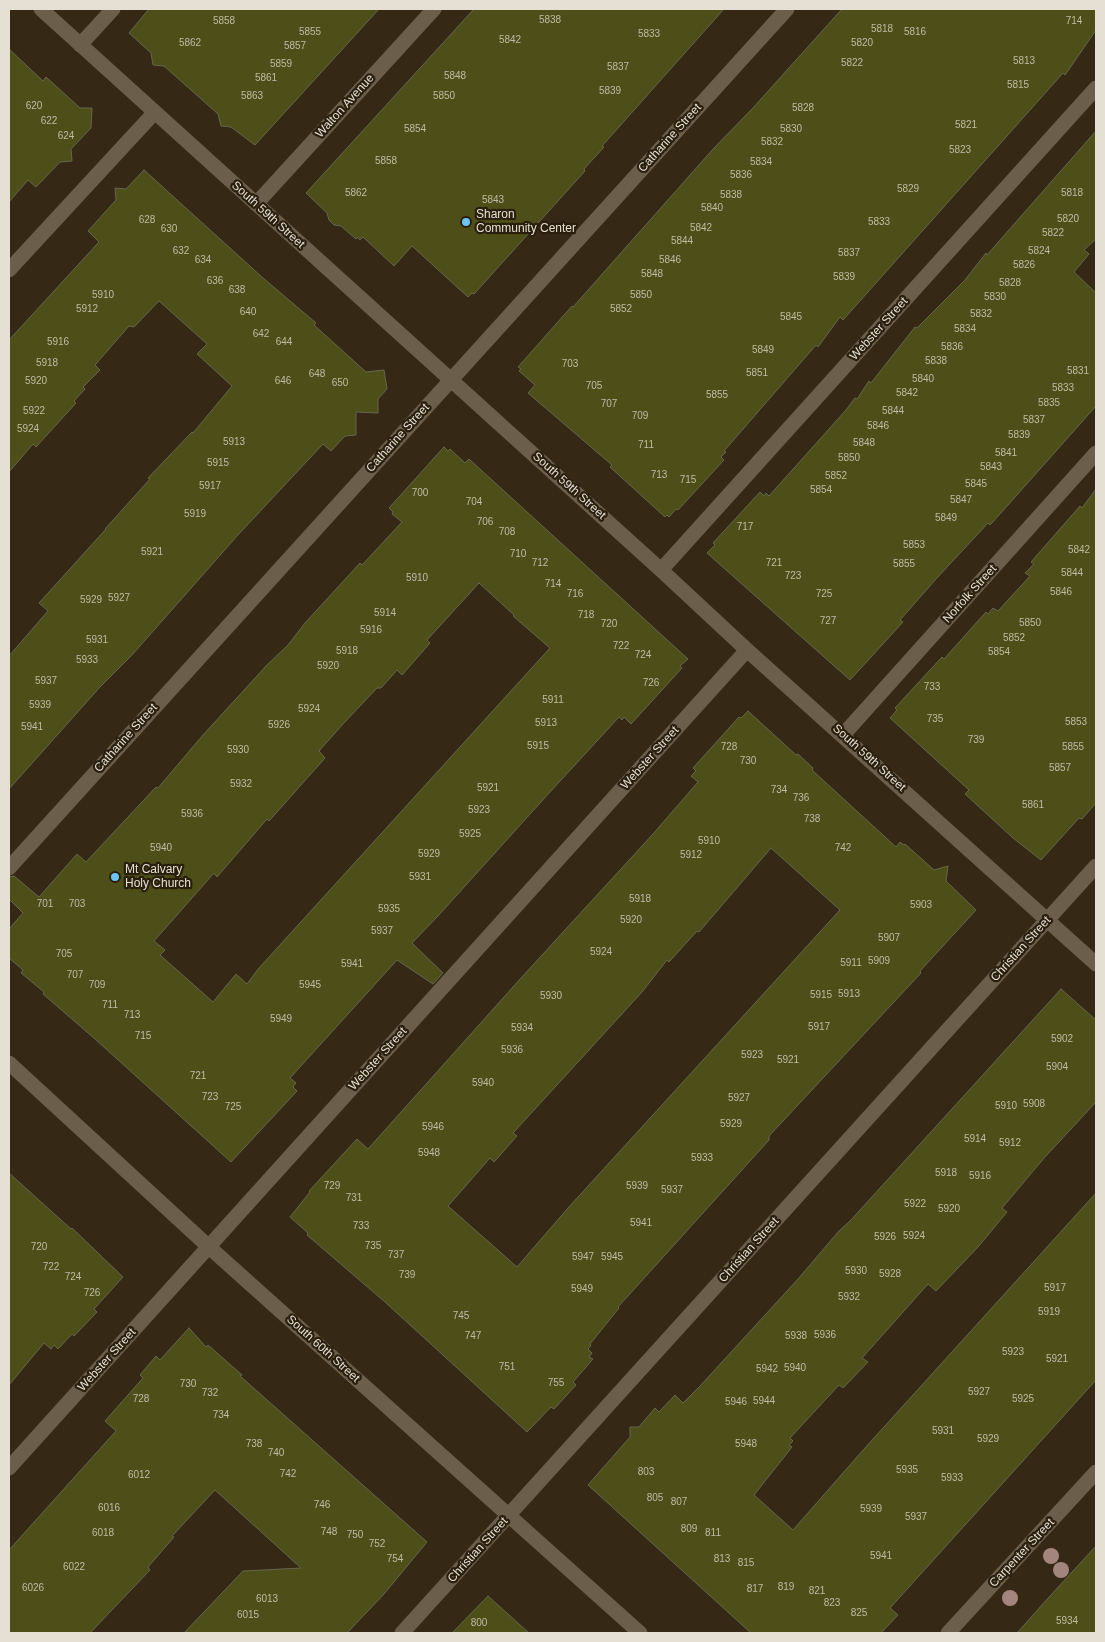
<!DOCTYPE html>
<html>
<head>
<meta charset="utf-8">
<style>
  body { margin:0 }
  #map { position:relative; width:1105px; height:1642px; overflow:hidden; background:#352916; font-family:Arial,sans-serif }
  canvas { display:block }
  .frame { position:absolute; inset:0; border:10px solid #e6dfd3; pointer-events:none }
</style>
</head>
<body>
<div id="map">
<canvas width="1105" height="1642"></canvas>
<div class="frame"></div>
</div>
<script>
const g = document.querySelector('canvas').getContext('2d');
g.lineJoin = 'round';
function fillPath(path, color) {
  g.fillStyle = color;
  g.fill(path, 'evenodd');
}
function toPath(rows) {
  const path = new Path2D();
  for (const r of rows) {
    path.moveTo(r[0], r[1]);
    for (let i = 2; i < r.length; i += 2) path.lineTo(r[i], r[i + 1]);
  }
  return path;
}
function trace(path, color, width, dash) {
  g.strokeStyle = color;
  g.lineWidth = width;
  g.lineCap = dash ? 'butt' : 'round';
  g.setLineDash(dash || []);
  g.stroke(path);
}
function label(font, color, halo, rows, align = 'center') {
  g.font = font + ' Arial,sans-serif';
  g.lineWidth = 4.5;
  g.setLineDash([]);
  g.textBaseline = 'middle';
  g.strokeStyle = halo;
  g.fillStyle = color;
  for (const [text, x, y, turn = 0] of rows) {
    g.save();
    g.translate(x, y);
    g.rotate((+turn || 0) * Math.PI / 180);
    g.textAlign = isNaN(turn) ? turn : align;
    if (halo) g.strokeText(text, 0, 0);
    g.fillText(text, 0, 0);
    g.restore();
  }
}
const building = toPath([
  [149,9,379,9,255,145,231,127,221,126,218,114,164,66,153,65,151,53,129,33,149,9],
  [474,9,724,9,602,146,604,147,584,169,585,171,474,294,472,293,468,297,412,246,394,266,363,237,360,240,357,237,356,239,341,226,334,225,329,220,327,213,306,193,474,9],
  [842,9,1096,9,1096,30,1065,75,1063,73,843,320,840,317,818,347,816,345,724,451,726,452,721,457,724,460,678,510,676,509,669,517,667,515,665,517,610,467,612,465,528,393,535,385,519,371,521,369,518,367,572,306,573,307,714,148,752,109,842,9],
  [9,49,43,81,46,77,80,108,92,108,91,128,71,149,72,161,60,162,36,187,28,180,9,202,9,49],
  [1096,131,1096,239,1084,250,1089,254,1074,272,1096,293,1096,406,1000,514,990,525,988,523,936,579,900,620,903,622,850,680,707,553,715,545,713,543,760,492,764,496,766,493,769,496,846,410,855,398,857,399,869,381,871,383,915,327,917,328,965,280,986,253,987,255,1001,239,1096,131],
  [144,170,263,278,316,323,314,325,366,372,384,370,387,389,378,399,378,413,356,412,356,435,345,436,331,451,323,444,237,536,132,655,100,687,9,789,9,656,48,611,39,603,106,529,105,529,150,479,148,478,192,432,193,433,232,386,197,354,207,344,159,301,134,327,129,326,95,365,100,370,83,387,85,389,74,401,76,403,36,447,33,444,9,472,9,340,99,242,88,231,116,200,115,188,126,189,144,170],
  [444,447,448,451,450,449,465,463,469,459,688,659,680,666,682,668,631,724,624,717,622,720,619,717,550,792,437,917,412,943,443,973,433,984,397,960,290,1078,296,1083,293,1087,297,1091,231,1162,95,1039,43,994,44,992,21,973,23,970,9,958,9,929,23,913,9,899,9,877,14,876,39,897,77,854,86,862,156,787,158,788,203,735,267,665,288,645,305,623,360,563,362,565,402,522,392,514,393,512,389,508,444,447],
  [479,583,514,615,513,616,550,648,259,968,247,984,236,974,213,1002,160,955,165,950,154,941,214,873,217,877,267,819,269,821,325,758,319,751,343,724,377,688,381,688,397,670,402,675,430,643,427,640,479,583],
  [1096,489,1096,803,1082,819,1079,818,1041,860,1013,838,965,794,969,790,890,718,897,710,895,708,942,657,944,659,986,612,988,614,993,608,998,611,1030,576,1025,573,1034,564,1031,562,1080,506,1082,508,1096,489],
  [748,711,796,755,798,754,813,768,812,770,896,847,900,842,904,845,905,844,934,870,948,866,946,881,976,910,920,971,921,973,769,1136,769,1140,618,1307,619,1308,590,1344,591,1345,588,1349,592,1353,589,1357,593,1359,573,1382,576,1385,554,1409,551,1407,527,1432,385,1302,307,1235,308,1233,290,1217,310,1192,309,1191,357,1139,368,1149,521,978,653,834,698,782,691,776,696,771,693,768,739,717,741,718,748,711],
  [771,848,840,910,568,1208,517,1267,448,1206,490,1158,494,1162,517,1136,513,1133,642,992,667,960,669,962,697,931,699,932,771,848],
  [1061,989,1096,1020,1096,1102,1045,1157,1002,1208,1007,1212,978,1247,936,1291,928,1284,862,1358,868,1362,843,1388,839,1385,790,1438,793,1441,789,1445,792,1447,754,1495,793,1530,864,1449,1096,1193,1096,1380,890,1608,898,1615,881,1633,751,1633,588,1485,630,1437,630,1427,639,1427,655,1408,659,1412,675,1395,683,1403,701,1385,798,1279,839,1231,850,1221,1061,989],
  [9,1173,71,1229,72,1228,123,1277,94,1309,97,1312,74,1336,72,1334,58,1349,54,1345,51,1349,44,1343,9,1385,9,1173],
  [189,1328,206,1347,208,1345,242,1375,240,1376,427,1542,384,1594,347,1633,184,1633,243,1571,301,1568,215,1490,172,1536,174,1537,148,1567,150,1570,90,1633,9,1633,9,1550,116,1431,105,1421,143,1378,140,1375,156,1356,160,1360,189,1328],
  [1096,1546,1096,1633,1017,1633,1050,1596,1096,1546],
  [488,1596,529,1633,452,1633,488,1596]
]);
fillPath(building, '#4e4e19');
trace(building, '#65664f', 1);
trace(toPath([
  [41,9,661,570,747,650,1096,964],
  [80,45,113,9],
  [256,204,434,9],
  [9,270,155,112],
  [661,570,1096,88],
  [843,735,1096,453],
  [9,868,787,9],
  [9,1468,747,650],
  [402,1633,1096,866],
  [948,1633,1096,1472]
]), '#6b5e4a', 15);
trace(toPath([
  [9,1063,209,1247,640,1633]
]), '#6b5e4a', 15);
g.fillStyle = '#a2857d';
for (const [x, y] of [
  [1051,1556],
  [1061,1570],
  [1010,1598]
]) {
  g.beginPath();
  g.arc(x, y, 8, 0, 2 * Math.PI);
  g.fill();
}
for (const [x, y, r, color] of [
  [466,222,5,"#6dc2f3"],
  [115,877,5,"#6dc2f3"]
]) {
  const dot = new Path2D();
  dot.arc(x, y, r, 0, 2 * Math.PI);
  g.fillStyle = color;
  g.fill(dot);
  trace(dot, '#2a1f0d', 2);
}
label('10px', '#c0bba4', null, [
  ["5838",550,20],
  ["5858",224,21],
  ["714",1074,21],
  ["5818",882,29],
  ["5855",310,32],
  ["5816",915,32],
  ["5833",649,34],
  ["5842",510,40],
  ["5862",190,43],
  ["5820",862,43],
  ["5857",295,46],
  ["5813",1024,61],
  ["5822",852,63],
  ["5859",281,64],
  ["5837",618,67],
  ["5848",455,76],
  ["5861",266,78],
  ["5815",1018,85],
  ["5839",610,91],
  ["5863",252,96],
  ["5850",444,96],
  ["620",34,106],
  ["5828",803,108],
  ["622",49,121],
  ["5821",966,125],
  ["5854",415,129],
  ["5830",791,129],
  ["624",66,136],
  ["5832",772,142],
  ["5823",960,150],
  ["5858",386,161],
  ["5834",761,162],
  ["5836",741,175],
  ["5829",908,189],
  ["5862",356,193],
  ["5818",1072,193],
  ["5838",731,195],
  ["5843",493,200],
  ["5840",712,208],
  ["5820",1068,219],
  ["628",147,220],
  ["5833",879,222],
  ["5842",701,228],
  ["630",169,229],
  ["5822",1053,233],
  ["5844",682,241],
  ["632",181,251],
  ["5824",1039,251],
  ["5837",849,253],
  ["634",203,260],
  ["5846",670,260],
  ["5826",1024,265],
  ["5848",652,274],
  ["5839",844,277],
  ["636",215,281],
  ["5828",1010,283],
  ["638",237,290],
  ["5910",103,295],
  ["5850",641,295],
  ["5830",995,297],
  ["5912",87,309],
  ["5852",621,309],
  ["640",248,312],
  ["5832",981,314],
  ["5845",791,317],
  ["5834",965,329],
  ["642",261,334],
  ["5916",58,342],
  ["644",284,342],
  ["5836",952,347],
  ["5849",763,350],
  ["5838",936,361],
  ["5918",47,363],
  ["703",570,364],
  ["5831",1078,371],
  ["5851",757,373],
  ["648",317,374],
  ["5840",923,379],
  ["5920",36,381],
  ["646",283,381],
  ["650",340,383],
  ["705",594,386],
  ["5833",1063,388],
  ["5842",907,393],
  ["5855",717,395],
  ["5835",1049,403],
  ["707",609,404],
  ["5922",34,411],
  ["5844",893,411],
  ["709",640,416],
  ["5837",1034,420],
  ["5846",878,426],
  ["5924",28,429],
  ["5839",1019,435],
  ["5913",234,442],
  ["5848",864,443],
  ["711",646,445],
  ["5841",1006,453],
  ["5850",849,458],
  ["5915",218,463],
  ["5843",991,467],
  ["713",659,475],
  ["5852",836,476],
  ["715",688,480],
  ["5845",976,484],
  ["5917",210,486],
  ["5854",821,490],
  ["700",420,493],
  ["5847",961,500],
  ["704",474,502],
  ["5919",195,514],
  ["5849",946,518],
  ["706",485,522],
  ["717",745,527],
  ["708",507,532],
  ["5853",914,545],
  ["5842",1079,550],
  ["5921",152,552],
  ["710",518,554],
  ["712",540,563],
  ["721",774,563],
  ["5855",904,564],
  ["5844",1072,573],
  ["723",793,576],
  ["5910",417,578],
  ["714",553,584],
  ["5846",1061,592],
  ["716",575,594],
  ["725",824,594],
  ["5927",119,598],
  ["5929",91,600],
  ["5914",385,613],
  ["718",586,615],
  ["727",828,621],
  ["5850",1030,623],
  ["720",609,624],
  ["5916",371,630],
  ["5852",1014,638],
  ["5931",97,640],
  ["722",621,646],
  ["5918",347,651],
  ["5854",999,652],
  ["724",643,655],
  ["5933",87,660],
  ["5920",328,666],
  ["5937",46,681],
  ["726",651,683],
  ["733",932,687],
  ["5911",553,700],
  ["5939",40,705],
  ["5924",309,709],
  ["735",935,719],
  ["5853",1076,722],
  ["5913",546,723],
  ["5926",279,725],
  ["5941",32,727],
  ["739",976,740],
  ["5915",538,746],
  ["728",729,747],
  ["5855",1073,747],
  ["5930",238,750],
  ["730",748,761],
  ["5857",1060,768],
  ["5932",241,784],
  ["5921",488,788],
  ["734",779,790],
  ["736",801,798],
  ["5861",1033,805],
  ["5923",479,810],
  ["5936",192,814],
  ["738",812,819],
  ["5925",470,834],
  ["5910",709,841],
  ["5940",161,848],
  ["742",843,848],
  ["5929",429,854],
  ["5912",691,855],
  ["5931",420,877],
  ["5918",640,899],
  ["701",45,904],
  ["703",77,904],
  ["5903",921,905],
  ["5935",389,909],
  ["5920",631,920],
  ["5937",382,931],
  ["5907",889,938],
  ["5924",601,952],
  ["705",64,954],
  ["5909",879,961],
  ["5911",851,963],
  ["5941",352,964],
  ["707",75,975],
  ["709",97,985],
  ["5945",310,985],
  ["5913",849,994],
  ["5915",821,995],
  ["5930",551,996],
  ["711",110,1005],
  ["713",132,1015],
  ["5949",281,1019],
  ["5917",819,1027],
  ["5934",522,1028],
  ["715",143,1036],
  ["5902",1062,1039],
  ["5936",512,1050],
  ["5923",752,1055],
  ["5921",788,1060],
  ["5904",1057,1067],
  ["721",198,1076],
  ["5940",483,1083],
  ["723",210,1097],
  ["5927",739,1098],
  ["5908",1034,1104],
  ["5910",1006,1106],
  ["725",233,1107],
  ["5929",731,1124],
  ["5946",433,1127],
  ["5914",975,1139],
  ["5912",1010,1143],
  ["5948",429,1153],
  ["5933",702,1158],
  ["5918",946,1173],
  ["5916",980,1176],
  ["729",332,1186],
  ["5939",637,1186],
  ["5937",672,1190],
  ["731",354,1198],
  ["5922",915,1204],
  ["5920",949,1209],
  ["5941",641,1223],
  ["733",361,1226],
  ["5924",914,1236],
  ["5926",885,1237],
  ["735",373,1246],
  ["720",39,1247],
  ["737",396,1255],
  ["5947",583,1257],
  ["5945",612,1257],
  ["722",51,1267],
  ["5930",856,1271],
  ["5928",890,1274],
  ["739",407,1275],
  ["724",73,1277],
  ["5917",1055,1288],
  ["5949",582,1289],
  ["726",92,1293],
  ["5932",849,1297],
  ["5919",1049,1312],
  ["745",461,1316],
  ["5936",825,1335],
  ["747",473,1336],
  ["5938",796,1336],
  ["5923",1013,1352],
  ["5921",1057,1359],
  ["751",507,1367],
  ["5940",795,1368],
  ["5942",767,1369],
  ["755",556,1383],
  ["730",188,1384],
  ["5927",979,1392],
  ["732",210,1393],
  ["728",141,1399],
  ["5925",1023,1399],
  ["5944",764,1401],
  ["5946",736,1402],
  ["734",221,1415],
  ["5931",943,1431],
  ["5929",988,1439],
  ["738",254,1444],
  ["5948",746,1444],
  ["740",276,1453],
  ["5935",907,1470],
  ["803",646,1472],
  ["742",288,1474],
  ["6012",139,1475],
  ["5933",952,1478],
  ["805",655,1498],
  ["807",679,1502],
  ["746",322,1505],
  ["6016",109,1508],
  ["5939",871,1509],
  ["5937",916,1517],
  ["809",689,1529],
  ["748",329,1532],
  ["6018",103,1533],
  ["811",713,1533],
  ["750",355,1535],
  ["752",377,1544],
  ["5941",881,1556],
  ["754",395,1559],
  ["813",722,1559],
  ["815",746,1563],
  ["6022",74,1567],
  ["819",786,1587],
  ["6026",33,1588],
  ["817",755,1589],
  ["821",817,1591],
  ["6013",267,1599],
  ["823",832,1603],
  ["825",859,1613],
  ["6015",248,1615],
  ["5934",1067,1621],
  ["800",479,1623]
]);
label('12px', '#e6dfd3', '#2a1f0d', [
  ["Walton Avenue",345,106,-48],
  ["Catharine Street",670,138,-48],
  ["South 59th Street",268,215,42],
  ["Webster Street",879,329,-48],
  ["Catharine Street",398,438,-48],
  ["South 59th Street",569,486,42],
  ["Norfolk Street",970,594,-48],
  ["Catharine Street",126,738,-48],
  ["Webster Street",650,758,-48],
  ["South 59th Street",869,758,42],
  ["Christian Street",1021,949,-48],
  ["Webster Street",378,1059,-48],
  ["Christian Street",749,1250,-48],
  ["South 60th Street",323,1349,42],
  ["Webster Street",107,1360,-48],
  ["Christian Street",478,1550,-48],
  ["Carpenter Street",1022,1553,-47]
]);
label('12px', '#e6dfd3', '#2a1f0d', [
  ["Sharon",476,215],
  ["Community Center",476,229],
  ["Mt Calvary",125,870],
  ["Holy Church",125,884]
], 'left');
</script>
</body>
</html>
